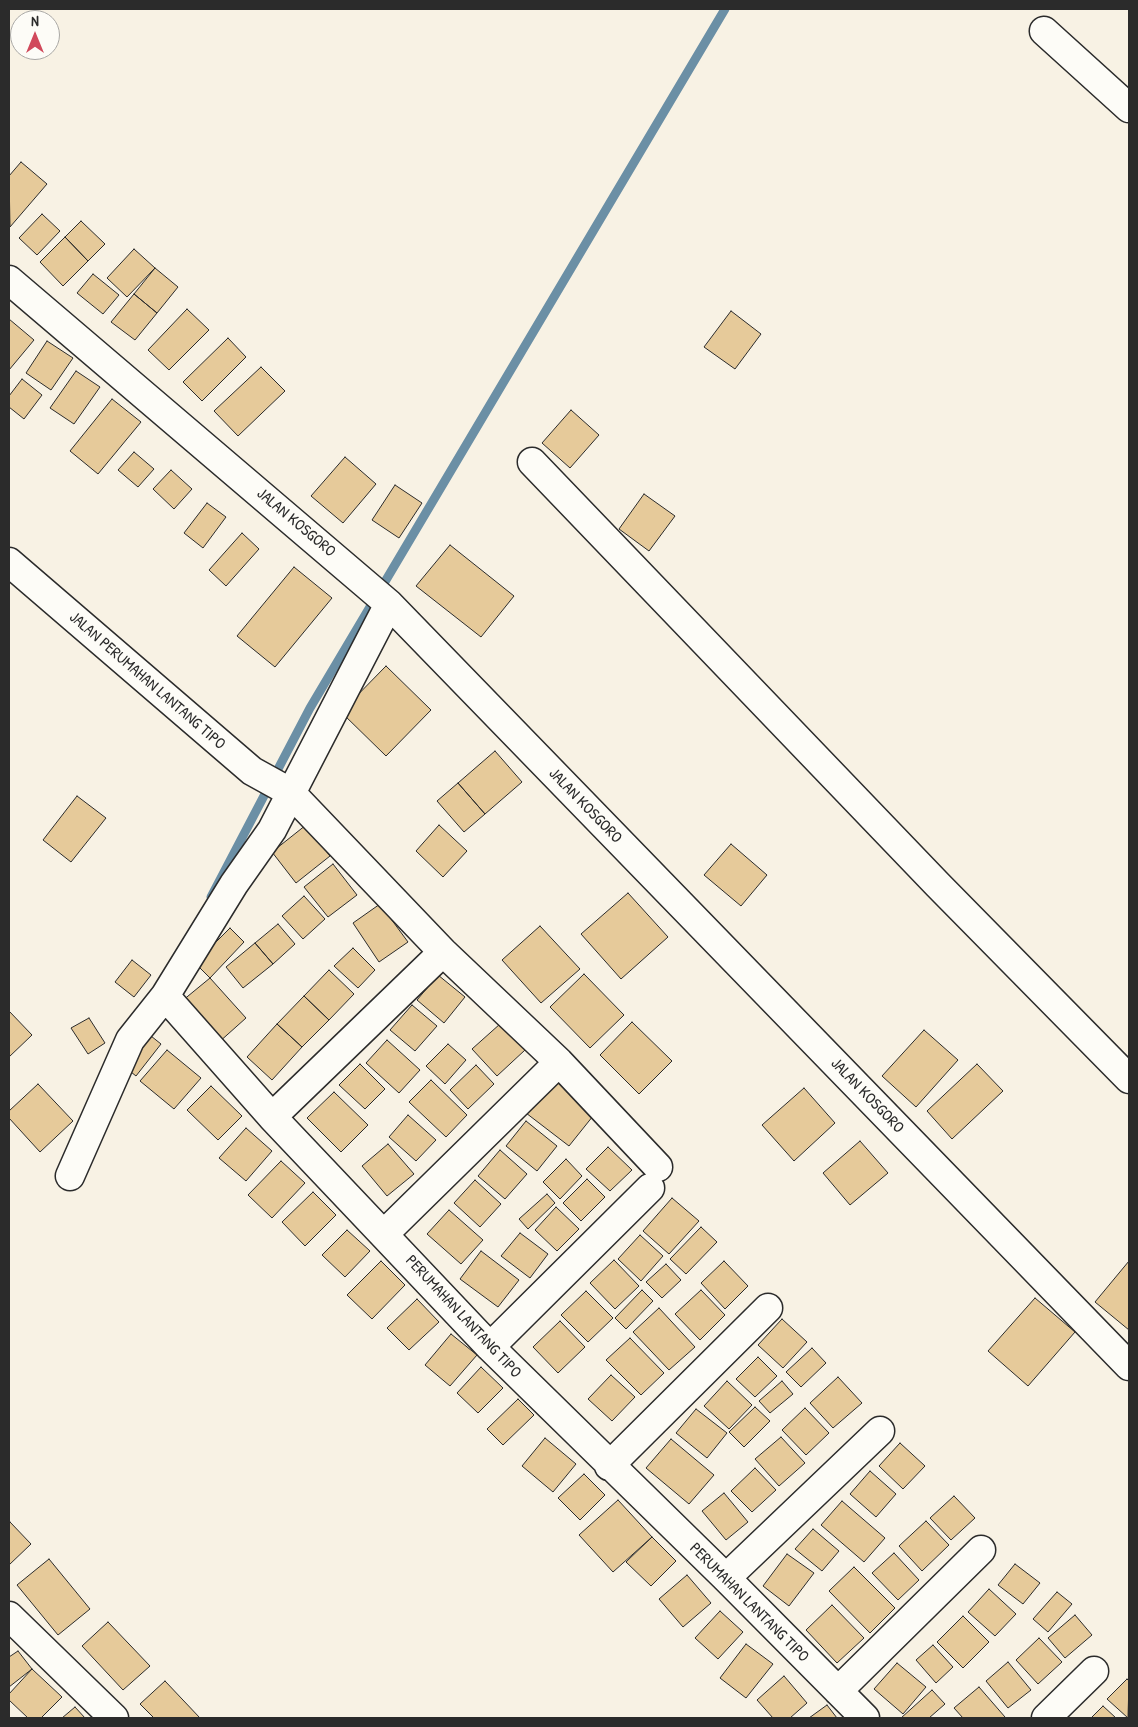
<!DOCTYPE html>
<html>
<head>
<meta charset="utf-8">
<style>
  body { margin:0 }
  #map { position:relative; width:1138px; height:1727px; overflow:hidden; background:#f8f2e4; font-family:"Patrick Hand",sans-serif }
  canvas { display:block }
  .frame { position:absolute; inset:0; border:10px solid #2b2b2b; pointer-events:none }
  .north { position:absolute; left:10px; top:10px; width:50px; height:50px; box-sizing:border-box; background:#fdfcf7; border:1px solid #a9a8a5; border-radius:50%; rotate:0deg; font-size:14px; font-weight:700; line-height:20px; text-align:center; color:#2b2b2b }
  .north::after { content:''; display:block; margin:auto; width:18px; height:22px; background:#d1495b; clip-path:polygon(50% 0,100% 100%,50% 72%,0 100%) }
</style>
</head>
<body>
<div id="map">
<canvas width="1138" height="1727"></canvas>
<div class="frame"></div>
<div class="north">N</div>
</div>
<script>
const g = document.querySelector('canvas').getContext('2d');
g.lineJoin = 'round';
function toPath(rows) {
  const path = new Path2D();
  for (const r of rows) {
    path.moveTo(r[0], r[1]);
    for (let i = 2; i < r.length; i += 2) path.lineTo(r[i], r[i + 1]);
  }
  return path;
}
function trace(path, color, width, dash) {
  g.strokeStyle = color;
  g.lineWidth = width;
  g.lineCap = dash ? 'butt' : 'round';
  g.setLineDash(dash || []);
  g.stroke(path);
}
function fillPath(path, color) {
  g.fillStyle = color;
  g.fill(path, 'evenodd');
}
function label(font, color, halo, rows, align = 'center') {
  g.font = font + ' "Patrick Hand",sans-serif';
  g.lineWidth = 4;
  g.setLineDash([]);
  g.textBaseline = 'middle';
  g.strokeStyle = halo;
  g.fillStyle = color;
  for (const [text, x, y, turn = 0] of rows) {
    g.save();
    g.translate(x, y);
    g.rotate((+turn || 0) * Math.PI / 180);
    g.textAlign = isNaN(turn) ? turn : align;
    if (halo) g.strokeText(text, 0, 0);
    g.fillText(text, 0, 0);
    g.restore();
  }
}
trace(toPath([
  [211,897,310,708,725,9]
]), '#6b8fa5', 9);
const building = toPath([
  [21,162,47,184,10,227,9,176,21,162],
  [42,214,60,231,37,255,19,238,42,214],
  [81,221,105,244,88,261,65,237,81,221],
  [65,237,88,261,63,286,40,262,65,237],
  [134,249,155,268,127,297,107,278,134,249],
  [155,268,178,287,157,313,134,294,155,268],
  [93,274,119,295,103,314,77,293,93,274],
  [134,294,157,313,135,340,111,322,134,294],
  [187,309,209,330,169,370,148,350,187,309],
  [731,311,761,334,735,369,704,347,731,311],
  [9,319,34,340,9,370,9,319],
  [228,338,246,357,202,401,183,382,228,338],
  [47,341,73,358,51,390,26,373,47,341],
  [261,367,285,391,238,436,214,411,261,367],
  [76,371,100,387,74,424,50,408,76,371],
  [22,379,42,395,24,419,9,407,9,396,22,379],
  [112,399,141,422,98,474,70,451,112,399],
  [571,410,599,435,570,468,542,443,571,410],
  [134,452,154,469,138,487,118,470,134,452],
  [345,457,376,484,343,523,311,496,345,457],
  [171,470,192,489,174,509,153,489,171,470],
  [395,485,422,503,399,538,372,520,395,485],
  [644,494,675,516,649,551,619,529,644,494],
  [207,503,226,517,203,548,184,533,207,503],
  [242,533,259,549,226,586,209,570,242,533],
  [450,545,514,596,481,637,416,586,450,545],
  [294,567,332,598,275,667,237,636,294,567],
  [386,666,431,710,386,756,341,712,386,666],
  [495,751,522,782,485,814,458,783,495,751],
  [458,783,485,814,464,832,437,801,458,783],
  [77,796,106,818,71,862,43,840,77,796],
  [306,825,330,856,296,883,272,852,306,825],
  [439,825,467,851,443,877,416,851,439,825],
  [731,844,767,875,741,906,704,875,731,844],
  [333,864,357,895,328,917,304,887,333,864],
  [628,893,668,937,621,979,581,934,628,893],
  [304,896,325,919,303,939,282,916,304,896],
  [380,904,408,942,379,962,353,923,380,904],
  [278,924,295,944,273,964,255,943,278,924],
  [540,926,580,969,541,1003,502,960,540,926],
  [230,928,244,942,210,978,195,963,230,928],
  [255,943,273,964,243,988,226,967,255,943],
  [353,948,375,970,358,988,334,966,353,948],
  [132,960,151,975,134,997,115,982,132,960],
  [329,970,354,994,329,1020,304,996,329,970],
  [584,974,624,1015,590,1048,550,1007,584,974],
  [438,975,465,997,444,1023,417,1000,438,975],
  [210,978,246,1018,218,1043,182,1001,210,978],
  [304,996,329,1020,302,1047,277,1024,304,996],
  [412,1005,437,1026,415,1051,390,1030,412,1005],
  [9,1011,32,1035,9,1057,9,1011],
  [89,1018,105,1043,88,1054,71,1028,89,1018],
  [632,1022,672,1061,639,1094,600,1055,632,1022],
  [277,1024,302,1047,272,1080,247,1057,277,1024],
  [500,1024,525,1050,497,1076,472,1049,500,1024],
  [924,1030,958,1060,916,1107,882,1076,924,1030],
  [146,1032,161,1044,136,1076,121,1064,146,1032],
  [387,1040,420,1070,399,1093,366,1063,387,1040],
  [448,1044,466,1060,445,1084,426,1066,448,1044],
  [167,1050,201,1078,174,1109,140,1081,167,1050],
  [360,1064,385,1089,365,1109,339,1085,360,1064],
  [977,1064,1003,1091,952,1139,927,1111,977,1064],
  [476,1065,494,1084,468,1109,450,1090,476,1065],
  [554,1077,597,1111,569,1146,526,1113,554,1077],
  [431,1080,467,1115,446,1137,409,1102,431,1080],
  [38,1084,73,1121,40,1152,9,1118,9,1111,38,1084],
  [211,1086,242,1116,218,1140,187,1110,211,1086],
  [804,1088,835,1123,794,1161,762,1125,804,1088],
  [334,1092,368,1125,341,1152,307,1118,334,1092],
  [408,1115,436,1140,416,1161,389,1137,408,1115],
  [526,1121,557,1146,537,1171,506,1146,526,1121],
  [246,1128,272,1151,246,1181,219,1158,246,1128],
  [860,1141,888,1173,850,1205,823,1173,860,1141],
  [388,1144,414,1174,387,1196,362,1166,388,1144],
  [608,1147,632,1170,610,1191,586,1169,608,1147],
  [500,1150,527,1174,505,1199,478,1176,500,1150],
  [566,1159,582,1176,560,1199,543,1182,566,1159],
  [281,1161,305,1183,272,1218,248,1195,281,1161],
  [587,1179,605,1197,581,1221,563,1203,587,1179],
  [475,1180,501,1204,480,1227,454,1203,475,1180],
  [313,1192,336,1215,305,1246,282,1222,313,1192],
  [547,1194,555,1203,528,1229,519,1219,547,1194],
  [672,1198,699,1221,669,1254,643,1231,672,1198],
  [556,1207,579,1229,557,1251,535,1230,556,1207],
  [449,1210,483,1240,461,1264,427,1234,449,1210],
  [701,1227,717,1242,686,1274,670,1259,701,1227],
  [347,1230,370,1251,345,1277,322,1255,347,1230],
  [520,1233,548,1254,530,1278,501,1256,520,1233],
  [640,1235,663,1256,641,1281,618,1259,640,1235],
  [481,1251,519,1280,498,1307,460,1279,481,1251],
  [614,1260,639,1286,615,1309,590,1283,614,1260],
  [381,1261,405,1285,372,1319,347,1295,381,1261],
  [724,1261,748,1286,725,1309,701,1283,724,1261],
  [1129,1261,1129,1330,1095,1302,1129,1261],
  [666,1264,681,1280,662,1298,646,1282,666,1264],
  [642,1290,653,1301,626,1329,615,1318,642,1290],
  [701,1290,725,1315,700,1340,675,1314,701,1290],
  [586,1291,613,1318,588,1342,561,1315,586,1291],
  [1035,1298,1075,1332,1028,1386,988,1351,1035,1298],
  [417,1299,439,1322,409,1350,387,1328,417,1299],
  [659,1308,695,1347,669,1370,633,1332,659,1308],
  [782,1319,807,1342,783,1368,758,1345,782,1319],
  [560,1321,585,1347,558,1373,533,1347,560,1321],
  [451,1334,477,1355,450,1386,425,1365,451,1334],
  [630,1338,664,1373,641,1395,606,1360,630,1338],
  [812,1348,826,1363,801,1387,786,1372,812,1348],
  [758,1357,777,1376,755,1397,736,1379,758,1357],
  [481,1367,503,1388,478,1413,457,1393,481,1367],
  [611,1375,635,1397,612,1421,588,1399,611,1375],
  [838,1377,862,1403,833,1428,810,1403,838,1377],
  [727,1381,752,1405,729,1429,704,1406,727,1381],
  [782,1381,793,1394,770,1413,759,1401,782,1381],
  [518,1399,534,1415,503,1445,487,1429,518,1399],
  [755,1407,770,1421,744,1447,729,1432,755,1407],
  [805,1408,829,1433,806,1455,782,1430,805,1408],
  [696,1409,727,1433,707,1458,676,1433,696,1409],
  [781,1437,805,1463,779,1486,755,1459,781,1437],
  [545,1438,576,1464,553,1492,522,1466,545,1438],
  [671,1439,714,1475,689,1504,646,1468,671,1439],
  [900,1443,925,1466,903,1489,879,1466,900,1443],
  [755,1468,776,1490,752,1512,731,1491,755,1468],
  [870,1471,896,1494,876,1517,850,1494,870,1471],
  [584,1474,605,1495,580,1520,558,1498,584,1474],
  [724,1493,748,1522,726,1540,702,1511,724,1493],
  [954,1496,975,1518,951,1540,930,1518,954,1496],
  [618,1500,652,1537,613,1572,579,1535,618,1500],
  [842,1501,885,1538,864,1562,821,1525,842,1501],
  [926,1521,949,1545,922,1571,899,1546,926,1521],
  [10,1522,31,1544,9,1565,9,1523,10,1522],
  [813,1529,839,1551,822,1571,795,1549,813,1529],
  [652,1537,676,1561,651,1586,626,1562,652,1537],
  [894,1553,919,1580,898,1600,872,1573,894,1553],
  [787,1554,814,1573,789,1606,763,1586,787,1554],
  [49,1559,90,1609,58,1635,17,1585,49,1559],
  [1015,1564,1040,1583,1023,1604,998,1585,1015,1564],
  [854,1567,895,1608,870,1633,829,1591,854,1567],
  [687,1575,711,1603,683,1627,659,1599,687,1575],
  [989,1589,1016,1614,995,1636,968,1612,989,1589],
  [1057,1592,1072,1604,1048,1632,1033,1619,1057,1592],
  [832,1605,864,1638,837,1663,806,1630,832,1605],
  [720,1611,743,1632,718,1659,695,1638,720,1611],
  [1075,1615,1092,1635,1065,1658,1048,1638,1075,1615],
  [963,1616,989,1642,963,1668,937,1642,963,1616],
  [108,1622,150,1666,123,1690,82,1646,108,1622],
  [1039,1638,1062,1662,1038,1684,1016,1660,1039,1638],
  [746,1644,773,1664,746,1698,720,1678,746,1644],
  [933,1645,953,1667,936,1683,916,1660,933,1645],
  [18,1651,32,1669,9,1687,9,1657,18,1651],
  [1008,1662,1031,1690,1008,1708,986,1681,1008,1662],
  [897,1663,926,1687,903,1714,874,1689,897,1663],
  [32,1669,62,1697,41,1718,28,1718,9,1700,9,1694,32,1669],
  [784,1676,807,1703,790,1718,773,1718,757,1700,784,1676],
  [1127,1679,1129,1681,1128,1718,1107,1699,1127,1679],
  [165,1681,200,1718,154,1718,140,1704,165,1681],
  [979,1687,1005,1717,1004,1718,963,1718,954,1708,979,1687],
  [932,1690,945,1704,929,1718,901,1718,932,1690],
  [827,1705,837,1718,809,1718,827,1705],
  [1103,1706,1116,1718,1091,1718,1103,1706],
  [75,1707,85,1718,62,1718,75,1707]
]);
fillPath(building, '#e6ca9a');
trace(building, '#2b2b2b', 1);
const street = toPath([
  [1044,31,1129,108],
  [9,280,389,604,1129,1366],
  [532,462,938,885,1129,1079],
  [9,562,252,771,290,792,443,952,559,1062,658,1167],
  [389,604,272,830,234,884,165,996,272,1117,490,1347,726,1578,865,1718],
  [272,1117,443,952],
  [70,1176,130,1040,165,996],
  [384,1234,559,1062],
  [490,1347,650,1188],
  [609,1466,768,1308],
  [726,1578,880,1431],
  [9,1616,114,1718],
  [838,1691,981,1550],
  [1046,1718,1094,1671]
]);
trace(street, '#2b2b2b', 31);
trace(street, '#fdfcf7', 28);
label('16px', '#2b2b2b', '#fdfcf7', [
  ["JALAN KOSGORO",296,523,40],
  ["JALAN PERUMAHAN LANTANG TIPO",147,681,41],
  ["JALAN KOSGORO",585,806,46],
  ["JALAN KOSGORO",867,1096,46],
  ["PERUMAHAN LANTANG TIPO",463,1317,47],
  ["PERUMAHAN LANTANG TIPO",749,1603,45]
]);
</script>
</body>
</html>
